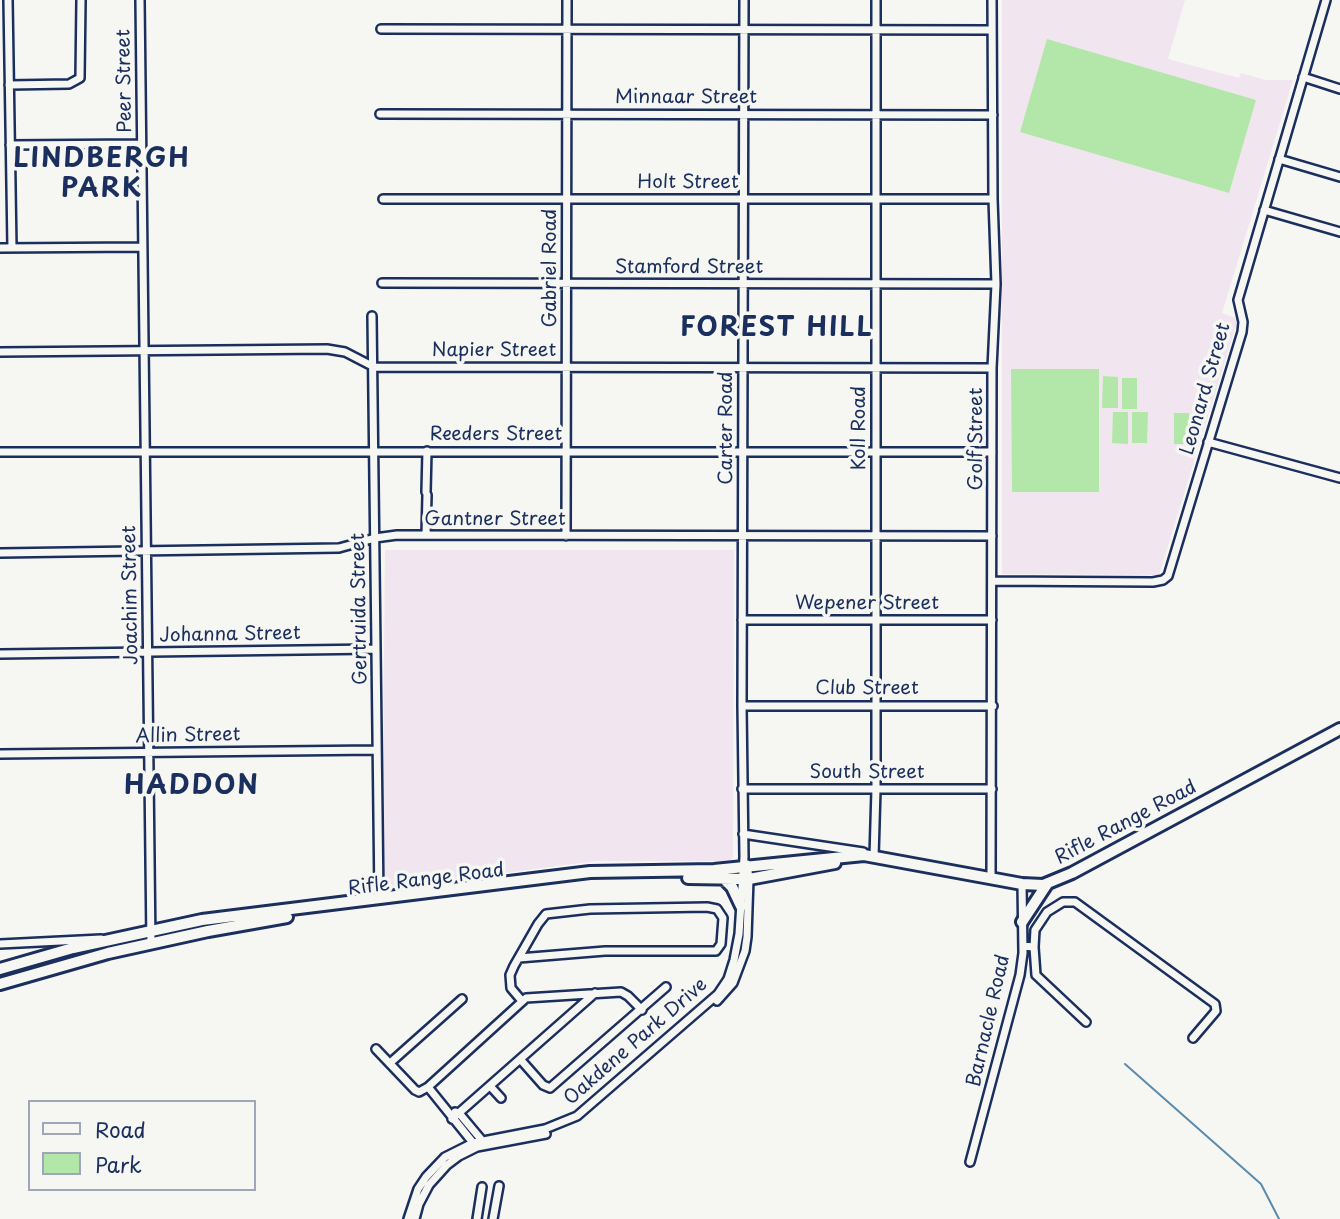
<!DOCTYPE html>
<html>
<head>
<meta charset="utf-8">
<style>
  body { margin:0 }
  #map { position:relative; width:1340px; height:1219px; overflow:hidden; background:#f6f6f2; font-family:"Playpen Sans",sans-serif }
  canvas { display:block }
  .legend { position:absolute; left:28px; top:1100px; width:228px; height:91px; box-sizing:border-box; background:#f6f6f2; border:2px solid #9ea6b7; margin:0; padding:9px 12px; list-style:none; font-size:21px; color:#1b2f5e }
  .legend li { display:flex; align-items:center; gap:14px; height:35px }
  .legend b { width:35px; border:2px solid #9ea6b7 }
</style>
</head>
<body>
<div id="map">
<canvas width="1340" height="1219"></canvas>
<ul class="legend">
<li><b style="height:9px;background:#f6f6f2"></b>Road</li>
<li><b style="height:19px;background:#b3e7a9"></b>Park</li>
</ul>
</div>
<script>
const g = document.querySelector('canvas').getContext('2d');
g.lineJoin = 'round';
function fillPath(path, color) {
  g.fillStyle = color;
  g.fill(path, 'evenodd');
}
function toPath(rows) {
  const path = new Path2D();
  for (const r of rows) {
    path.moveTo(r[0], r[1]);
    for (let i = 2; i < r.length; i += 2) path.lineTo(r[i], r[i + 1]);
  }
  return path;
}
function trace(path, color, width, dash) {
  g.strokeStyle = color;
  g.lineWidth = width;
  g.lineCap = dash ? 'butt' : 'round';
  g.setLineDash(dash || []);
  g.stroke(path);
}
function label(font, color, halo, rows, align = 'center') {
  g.font = font + ' "Playpen Sans",sans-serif';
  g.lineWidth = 7;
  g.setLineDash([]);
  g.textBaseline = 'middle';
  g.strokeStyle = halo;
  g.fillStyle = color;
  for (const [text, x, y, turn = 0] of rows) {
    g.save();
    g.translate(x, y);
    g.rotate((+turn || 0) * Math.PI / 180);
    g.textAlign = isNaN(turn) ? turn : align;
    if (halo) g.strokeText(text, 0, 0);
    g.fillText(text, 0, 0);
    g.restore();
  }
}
fillPath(toPath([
  [1002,0,1185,0,1168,59,1239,78,1241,73,1265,80,1293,80,1222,313,1238,319,1159,575,1002,574],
  [385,550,734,550,733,858,730,861,596,861,382,889]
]), '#f1e6ef');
fillPath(toPath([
  [1047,39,1256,100,1229,193,1020,132],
  [1011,369,1099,369,1099,492,1012,492],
  [1103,376,1118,377,1118,408,1102,408],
  [1122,378,1137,378,1137,409,1122,409],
  [1113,412,1128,412,1128,444,1112,443],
  [1132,412,1148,412,1147,443,1132,443],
  [1174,413,1189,413,1189,444,1174,444]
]), '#b3e7a9');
trace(toPath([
  [1125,1064,1261,1184,1279,1219]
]), '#598bae', 2);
const minor = toPath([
  [8,0,12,248],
  [140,0,151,944],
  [381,29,992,30],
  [1303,77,1340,89],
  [9,85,69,84,80,78,81,0],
  [380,114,993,115],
  [10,145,141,144],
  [1279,159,1340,177],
  [383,199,993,199],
  [1264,210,1340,232],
  [0,248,142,247],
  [382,283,996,284],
  [372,316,379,899],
  [0,352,327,349,345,352,374,367,992,368],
  [1208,442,1340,478],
  [0,452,992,452],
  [426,492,427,451],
  [426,535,427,495],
  [566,536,567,0],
  [0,553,339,548,375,538,397,535,992,536],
  [992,581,1153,582,1163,580,1168,576,1242,332,1243,322,1238,300,1326,0],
  [742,620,992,620],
  [0,654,376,649],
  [742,706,993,706],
  [0,754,377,750],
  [742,789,992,789],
  [743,834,863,852],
  [874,857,876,789,876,0],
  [991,879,992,368,996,284,993,199,992,0],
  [0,944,101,939],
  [1023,946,1034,947,1035,930,1047,912,1063,902,1075,902,1215,1004,1216,1011,1193,1038],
  [1034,947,1036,975,1086,1022],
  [519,958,605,951,716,951,721,944,723,918,717,909,707,907,590,909,546,914,538,924,514,966,510,975,511,988,522,1001],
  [717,1001,733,983,745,951,747,937,749,879,747,864],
  [376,1049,415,1090,419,1092,428,1087,526,998,621,992,628,996,642,1010],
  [520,1059,543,1085,550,1088,666,987],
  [390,1063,462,999],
  [490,1086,501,1098],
  [428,1087,474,1144],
  [455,1112,459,1113,485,1144],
  [452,1119,595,993],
  [970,1162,1020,975,1023,953,1022,884],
  [408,1219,418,1189,426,1177,445,1157,473,1143,545,1129,577,1116,718,994,728,979,734,960,739,934,744,857,742,706,744,0],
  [415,1219,419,1204,429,1185,447,1165,459,1156,477,1147,546,1134],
  [477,1219,482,1187],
  [493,1219,499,1186]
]);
const secondary = toPath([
  [688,878,749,879,835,863],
  [724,879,732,887,741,906],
  [1022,922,1047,884],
  [0,969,73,948,202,920,590,872,714,870,864,855,1022,884,1043,885,1072,873,1340,729],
  [0,984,108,953,208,931,287,917]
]);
trace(minor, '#1b2f5e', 12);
trace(secondary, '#1b2f5e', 16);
trace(minor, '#f6f6f2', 7);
trace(secondary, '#f6f6f2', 10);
label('19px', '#1b2f5e', '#f6f6f2', [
  ["Peer Street",125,81,-91],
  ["Minnaar Street",686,98],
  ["Holt Street",688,183],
  ["Gabriel Road",551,268,-90],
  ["Stamford Street",689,268],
  ["Napier Street",494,351],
  ["Leonard Street",1206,389,-74],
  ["Carter Road",727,428,-90],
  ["Koll Road",860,428,-90],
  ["Reeders Street",496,435],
  ["Golf Street",977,439,-90],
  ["Gantner Street",495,520],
  ["Joachim Street",131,595,-91],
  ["Wepener Street",867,604],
  ["Gertruida Street",360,609,-91],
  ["Johanna Street",230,635,-1],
  ["Club Street",867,689],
  ["Allin Street",188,736,-1],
  ["South Street",867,773],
  ["Rifle Range Road",1126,823,-28],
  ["Rifle Range Road",426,880,-7],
  ["Barnacle Road",989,1021,-77],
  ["Oakdene Park Drive",636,1042,-41]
]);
g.letterSpacing = '2px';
label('bold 26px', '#1b2f5e', '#f6f6f2', [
  ["LINDBERGH",102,160],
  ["PARK",102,190],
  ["FOREST HILL",777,329],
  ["HADDON",192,787]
]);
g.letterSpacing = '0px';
</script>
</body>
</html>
